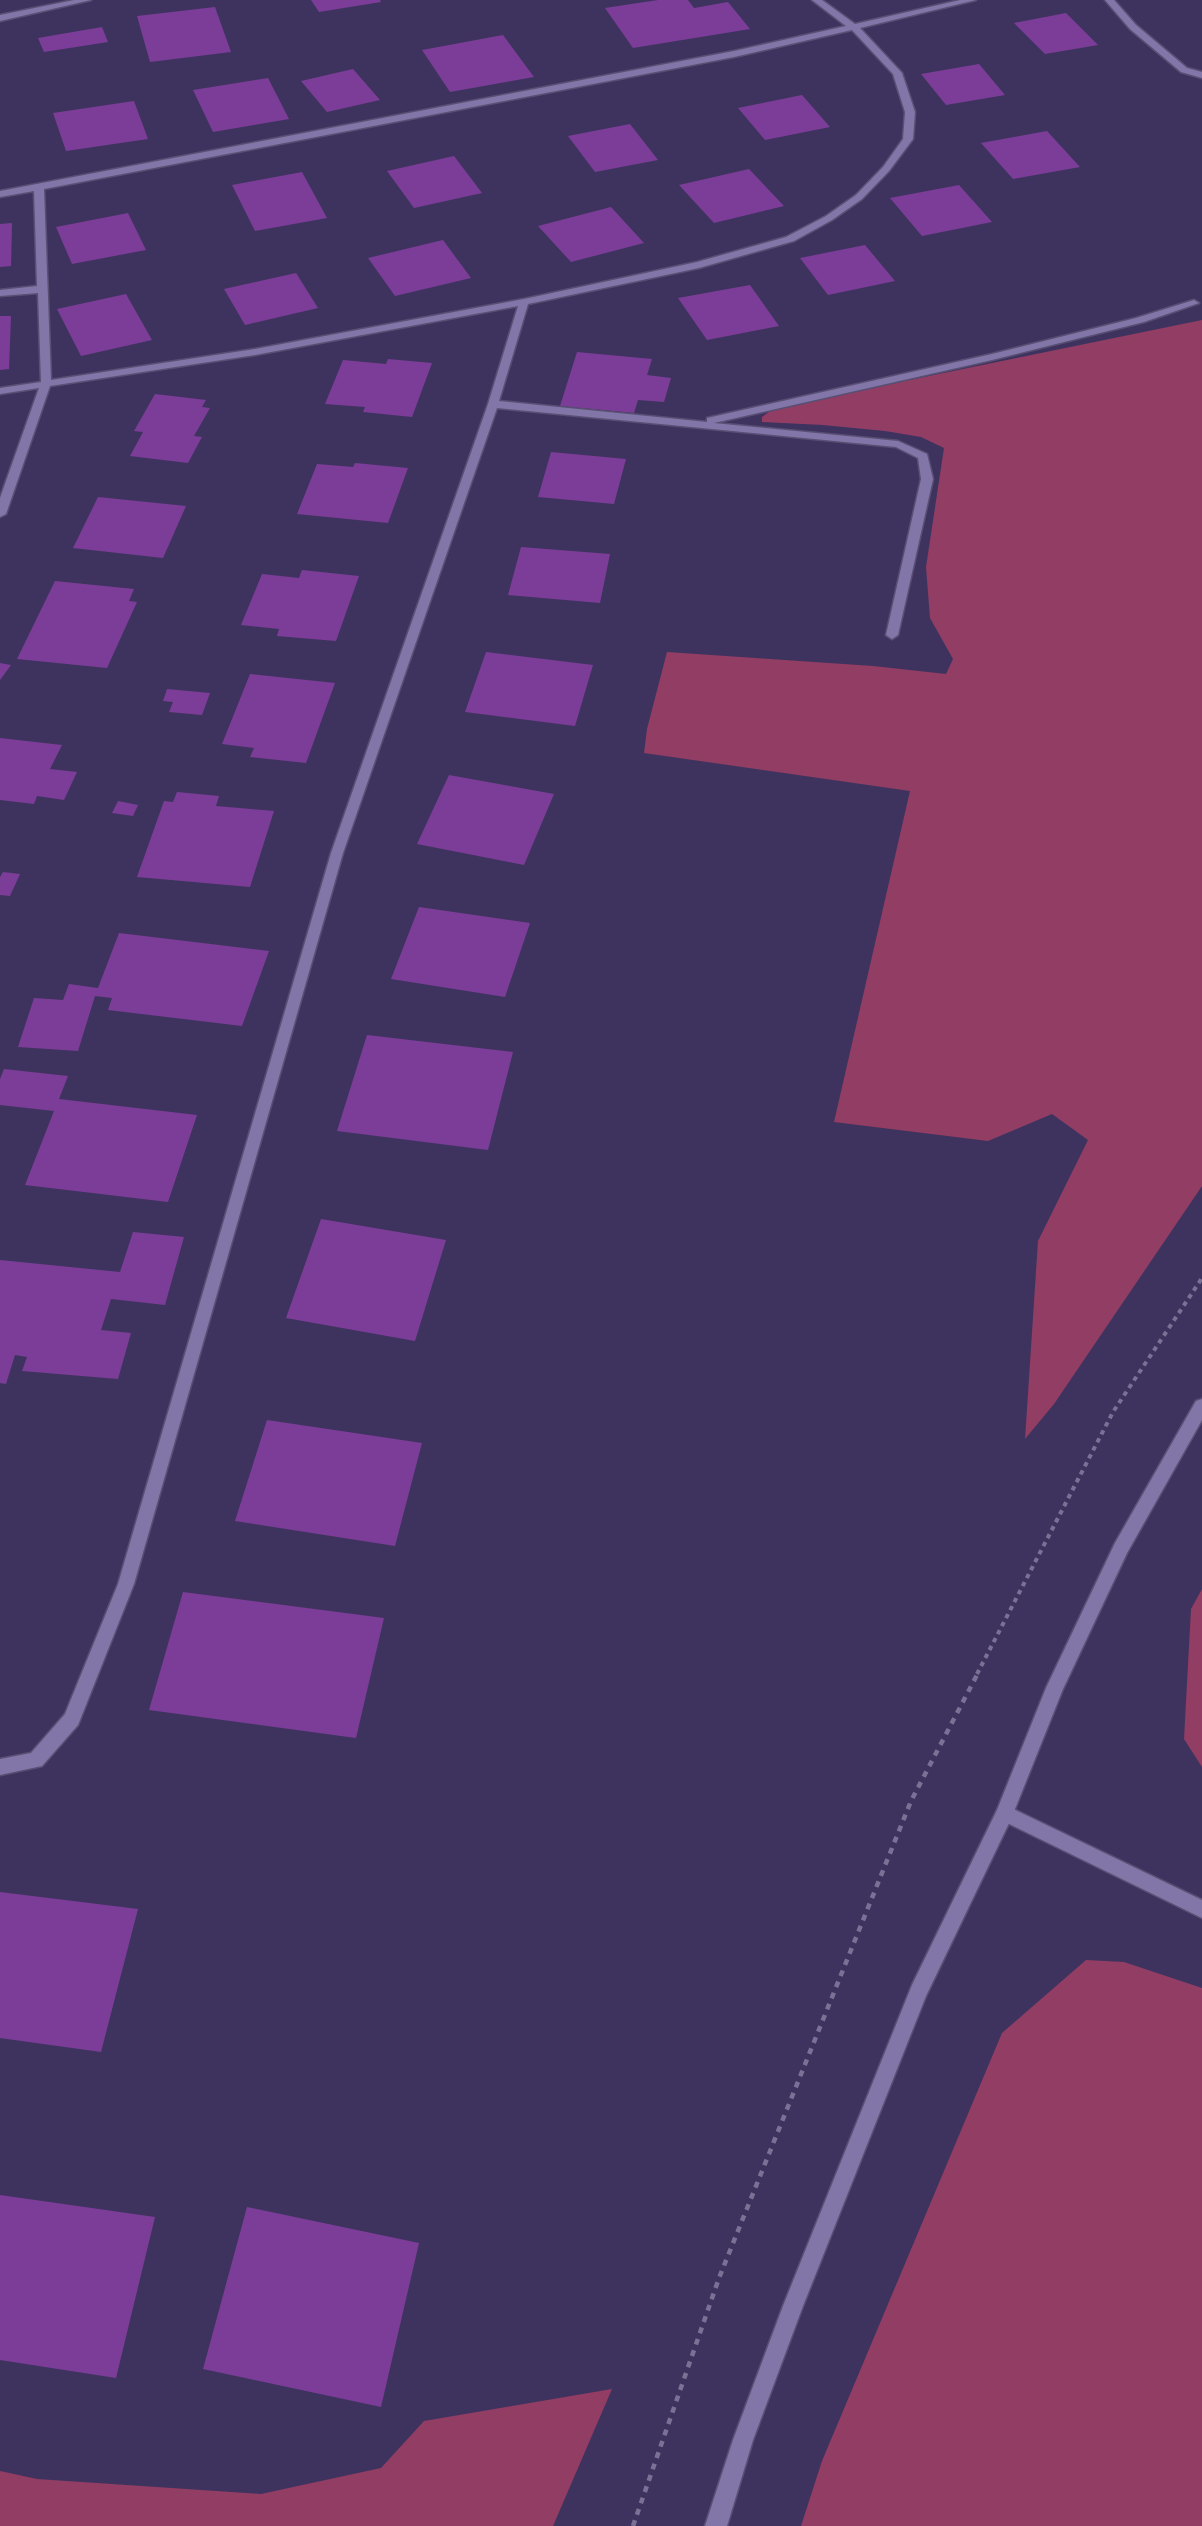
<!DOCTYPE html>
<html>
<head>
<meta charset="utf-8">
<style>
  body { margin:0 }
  canvas { display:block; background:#3e335e }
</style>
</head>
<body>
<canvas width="1202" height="2526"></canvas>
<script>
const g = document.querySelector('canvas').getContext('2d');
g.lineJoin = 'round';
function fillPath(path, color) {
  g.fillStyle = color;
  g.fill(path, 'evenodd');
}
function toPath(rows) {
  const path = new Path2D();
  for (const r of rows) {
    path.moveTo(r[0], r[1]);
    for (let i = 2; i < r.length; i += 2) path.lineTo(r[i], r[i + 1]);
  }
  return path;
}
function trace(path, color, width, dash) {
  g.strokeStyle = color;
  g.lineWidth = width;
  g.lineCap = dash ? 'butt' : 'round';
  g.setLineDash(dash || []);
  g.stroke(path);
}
fillPath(toPath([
  [1202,320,1202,1186,1054,1404,1025,1439,1038,1241,1088,1140,1052,1114,988,1141,834,1122,910,791,644,753,647,729,667,652,873,666,946,674,953,659,930,618,926,567,944,448,921,437,885,431,823,425,762,422,762,417,773,409,846,393],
  [1202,1589,1202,1767,1184,1739,1191,1609],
  [1086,1960,1124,1962,1202,1988,1202,2526,801,2526,822,2461,1002,2033],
  [612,2389,553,2526,0,2526,0,2471,37,2479,261,2494,381,2468,424,2421]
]), '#913d64');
fillPath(toPath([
  [311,0,380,0,381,2,319,12],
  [658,0,688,0,694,8,728,2,750,29,633,48,605,8],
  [215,7,231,52,150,62,137,16],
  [1066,13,1098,45,1045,54,1014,23],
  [102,27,108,42,44,52,38,38],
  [503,35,534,77,450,92,422,50],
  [979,64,1005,95,946,105,921,74],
  [353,69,380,100,327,112,301,81],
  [268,78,289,119,213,132,193,90],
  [802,95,830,127,765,140,738,108],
  [134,101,148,139,66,151,53,113],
  [630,124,658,160,595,172,568,136],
  [1047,131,1080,167,1013,179,981,143],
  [454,156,482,193,414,208,387,171],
  [749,169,784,206,714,223,679,185],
  [302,172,327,218,255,231,232,185],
  [959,185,992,222,922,236,890,198],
  [611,207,644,243,571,262,538,226],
  [128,213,146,250,72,264,56,227],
  [12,223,11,266,0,267,0,224],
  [443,240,471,278,395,296,368,258],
  [865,245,895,281,828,295,800,258],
  [296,273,318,308,245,325,224,289],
  [750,285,779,326,707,340,678,298],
  [126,294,152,340,81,356,57,309],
  [0,316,11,316,9,369,0,370],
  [577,352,652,359,647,375,671,378,664,402,638,400,634,413,560,406],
  [388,359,432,363,412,417,363,412,365,407,325,404,343,360,386,364],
  [155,394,206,400,202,407,210,408,194,436,202,437,188,463,130,456,143,432,134,431],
  [551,452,626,459,614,504,538,497],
  [355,463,408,468,388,523,297,514,317,464,353,467],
  [98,497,186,506,163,558,73,548],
  [521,547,610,554,600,603,508,595],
  [302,570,359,576,336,641,277,636,279,629,241,625,262,574,299,578],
  [55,581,134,589,129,601,137,602,107,668,17,659],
  [486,652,593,665,575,726,465,712],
  [0,663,11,665,0,680],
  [250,674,335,683,306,763,250,757,254,748,222,744],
  [167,689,210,693,202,715,169,712,173,702,163,701],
  [0,738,62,745,50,769,77,772,64,800,37,796,34,804,0,800],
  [449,775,554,794,524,865,417,844],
  [177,792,219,796,216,806,274,811,250,887,137,877,164,801,173,802],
  [118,801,138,805,133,816,112,813],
  [3,872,20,874,10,896,0,895,0,877],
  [419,907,530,923,505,997,391,979],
  [119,933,269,951,242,1026,108,1010,112,998,95,996,78,1051,18,1047,34,998,63,1000,69,984,98,988],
  [367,1035,513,1052,488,1150,337,1131],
  [4,1069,68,1076,59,1099,197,1115,168,1202,25,1185,54,1111,0,1105,0,1079],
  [321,1219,446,1240,415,1341,286,1318],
  [133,1232,184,1237,165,1305,111,1299,101,1330,131,1333,118,1379,22,1371,27,1357,15,1355,6,1384,0,1383,0,1260,120,1272],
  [267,1420,422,1443,395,1546,235,1521],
  [183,1592,384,1618,356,1738,149,1710],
  [0,1892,138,1909,101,2052,0,2038],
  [0,2195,155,2217,116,2378,0,2360],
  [247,2207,419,2243,381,2407,203,2369]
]), '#7b3d97');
const lane = toPath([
  [1005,1805,1202,1900,1202,1918,999,1819,996,1813,999,1807,1005,1805]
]);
const street = toPath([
  [74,0,91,0,0,21,0,15,74,0],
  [812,0,822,0,855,24,960,0,976,0,860,28,902,73,915,112,913,139,889,171,862,199,832,220,794,241,699,268,528,304,499,401,707,422,707,418,992,354,1136,318,1194,300,1199,303,1144,322,992,360,714,423,898,441,927,454,933,479,898,635,892,639,886,635,921,479,918,458,896,447,497,408,343,853,134,1584,78,1725,42,1766,0,1775,0,1759,31,1753,65,1714,118,1584,331,853,488,404,518,306,255,355,50,386,6,514,0,517,0,498,39,388,0,394,0,388,41,382,38,293,0,296,0,290,37,286,34,191,0,197,0,191,734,51,846,26,812,0],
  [852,30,893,74,905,112,903,139,883,167,856,195,826,216,786,237,697,262,524,299,255,349,51,380,44,189,734,57,852,30],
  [1105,0,1114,0,1136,25,1187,68,1202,72,1202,78,1181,72,1130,29,1105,0]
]);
const secondary = toPath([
  [1202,1399,1202,1420,1127,1553,1063,1689,1011,1819,926,1996,803,2306,753,2440,727,2526,705,2526,733,2440,783,2306,912,1985,997,1810,1046,1688,1115,1543,1196,1401,1202,1399]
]);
trace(lane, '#594f74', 3);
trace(street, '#594f74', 3);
trace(secondary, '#594f74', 3);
trace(toPath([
  [977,1674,1113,1412,1202,1278]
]), '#7a7296', 4, [4.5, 4.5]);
trace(toPath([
  [633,2526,719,2278,911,1801,978,1673]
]), '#7a7296', 4.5, [6, 6]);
fillPath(lane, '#8176a7');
fillPath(street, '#8176a7');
fillPath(secondary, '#8176a7');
</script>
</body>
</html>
